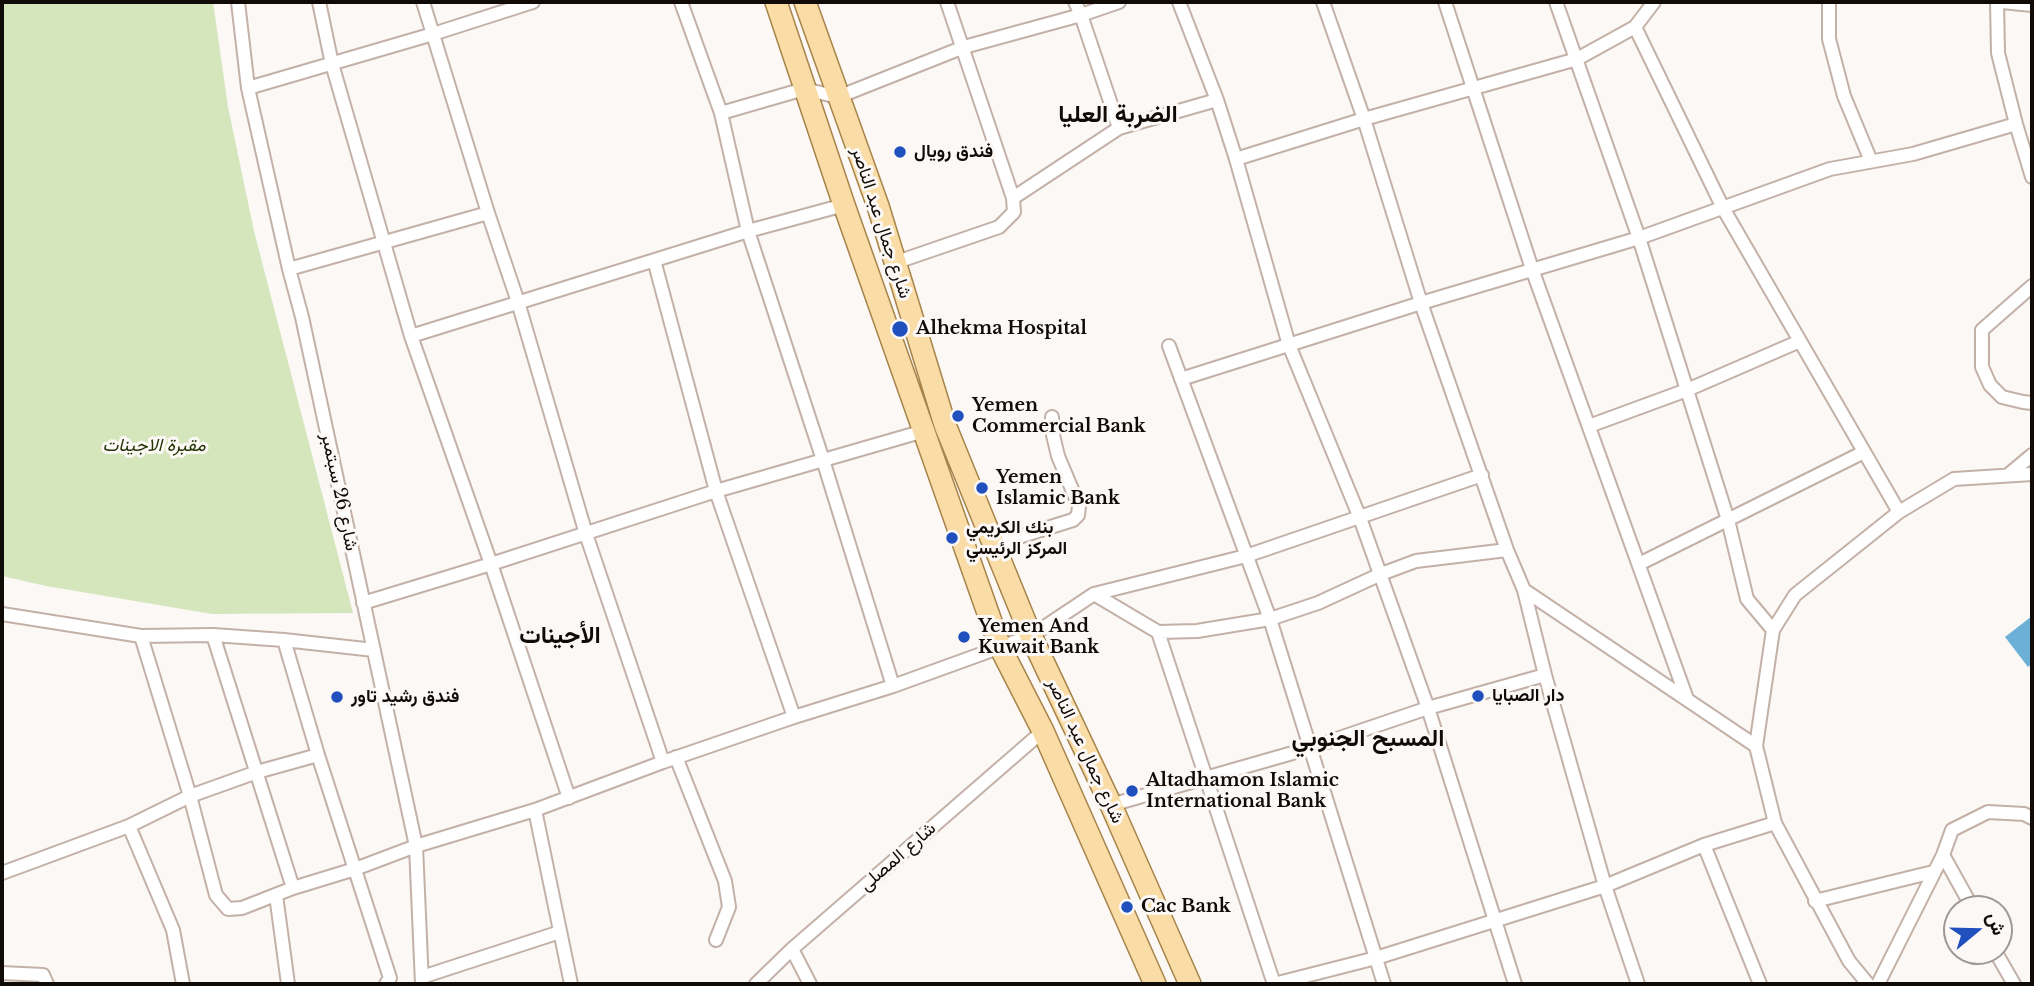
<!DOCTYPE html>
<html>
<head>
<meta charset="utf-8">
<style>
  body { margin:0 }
  #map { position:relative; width:2034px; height:986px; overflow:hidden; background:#fcf8f6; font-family:"Libre Baskerville",Vazirmatn,serif }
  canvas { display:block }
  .frame { position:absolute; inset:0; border:4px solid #110b08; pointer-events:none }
  .north { position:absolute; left:1943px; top:895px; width:70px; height:70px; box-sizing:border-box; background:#fcf8f6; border:2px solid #9e9997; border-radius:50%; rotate:71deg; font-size:19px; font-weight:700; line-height:28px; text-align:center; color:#110b08 }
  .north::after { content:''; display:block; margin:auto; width:24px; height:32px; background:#1f50bd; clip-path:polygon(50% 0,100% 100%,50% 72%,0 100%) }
</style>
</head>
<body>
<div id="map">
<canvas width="2034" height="986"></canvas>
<div class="frame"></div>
<div class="north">ش</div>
</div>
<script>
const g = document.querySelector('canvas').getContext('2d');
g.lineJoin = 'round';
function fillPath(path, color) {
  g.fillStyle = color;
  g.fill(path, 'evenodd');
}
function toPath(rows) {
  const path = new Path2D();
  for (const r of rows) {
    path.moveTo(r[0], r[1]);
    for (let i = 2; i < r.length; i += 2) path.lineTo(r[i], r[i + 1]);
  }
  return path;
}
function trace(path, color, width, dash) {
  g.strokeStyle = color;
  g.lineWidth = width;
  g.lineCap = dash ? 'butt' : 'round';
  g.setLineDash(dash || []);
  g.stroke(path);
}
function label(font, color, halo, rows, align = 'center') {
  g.font = font + ' "Libre Baskerville",Vazirmatn,serif';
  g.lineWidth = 6;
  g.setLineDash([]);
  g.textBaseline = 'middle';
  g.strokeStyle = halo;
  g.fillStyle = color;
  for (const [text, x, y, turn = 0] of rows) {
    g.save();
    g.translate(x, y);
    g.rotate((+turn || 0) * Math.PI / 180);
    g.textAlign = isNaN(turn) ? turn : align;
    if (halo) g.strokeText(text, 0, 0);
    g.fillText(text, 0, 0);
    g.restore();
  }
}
fillPath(toPath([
  [2,2,213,2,228,107,254,231,353,613,212,614,46,586,2,576]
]), '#d5e6bd');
fillPath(toPath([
  [2032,616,2032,664,2028,667,2005,637]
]), '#6db0d7');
const street = toPath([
  [238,2,248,88,289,269,302,317,416,846,422,984],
  [319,2,332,64,411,336,491,564,569,798],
  [423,2,488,213,518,302,586,534,663,762],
  [681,2,721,113,748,231,823,460,893,686],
  [1075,2,1081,15,1119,128],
  [1179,2,1217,100,1236,159,1289,345,1360,518,1428,708,1515,984],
  [1323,2,1364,119,1421,303,1507,550,1524,590,1756,746],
  [1445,2,1532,269,1687,699],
  [1556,2,1639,238,1728,520,1747,599,1773,630],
  [1829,2,1829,39,1844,96,1871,161],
  [1997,2,1998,53,2016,124,2032,177],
  [2002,2,2032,5],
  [1635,27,1723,208,1899,512],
  [248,88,433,34,533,2],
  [721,113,804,89,838,97,964,47,1081,15,1119,2],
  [1236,159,1364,119,1577,59,1635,27,1654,2],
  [1013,198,1119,128,1217,100],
  [654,260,716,491,794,717],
  [894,263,999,227,1014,212,1013,198,947,2],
  [289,269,488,213],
  [2032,286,1982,330,1982,367,1990,385,2002,397,2023,402,2032,403],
  [411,336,748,231,844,205],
  [1169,346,1270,619,1384,984],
  [1181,379,1421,303,1639,238,1830,169,1913,154,2016,124],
  [1589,426,1687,390,1800,341],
  [2008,475,2032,455],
  [993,545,1073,520,1078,515,1079,506,1058,456,1053,435,1052,417],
  [1639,564,1864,452],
  [1524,590,1545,675,1605,886,1638,984],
  [1094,594,1158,632,1197,631,1270,619,1318,603,1381,574,1416,561,1507,550],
  [363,603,491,564,716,491,924,431],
  [2,614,141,636,213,635,284,640,374,650],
  [1158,632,1274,984],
  [213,635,293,888],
  [141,636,190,796,216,895,228,909,242,908,293,888,355,869,416,846,535,810,663,762,794,717,893,686,1031,636,1094,594,1246,556,1482,475],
  [284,640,318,755,390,978,386,984],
  [676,757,725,881,729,907,716,940],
  [1111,805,1310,748,1428,708,1545,675],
  [535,810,571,984],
  [129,826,173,930,183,984],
  [1704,845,1760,984],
  [1943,855,1973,909],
  [2,873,129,826,190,796,257,772,318,755],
  [276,895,288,984],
  [1815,901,1933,872],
  [792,949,810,984],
  [1995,951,2014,984],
  [2,973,43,975,47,984],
  [422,977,560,932],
  [756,984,792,949,1043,731],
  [1274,984,1376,958,1605,886,1704,845,1775,823],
  [1868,984,1849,961,1775,823,1756,746,1773,630,1795,595,1899,512,1954,479,2032,474],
  [1878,984,1943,855,1952,830,1988,812,2024,814,2032,818]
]);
const primary = toPath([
  [776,2,844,205,1000,647,1043,731,1155,984],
  [805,2,878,206,945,425,1031,636,1111,805,1190,984]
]);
trace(street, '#c3b1a8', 16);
trace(primary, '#a6844a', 24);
trace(street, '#fff', 12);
trace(primary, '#fadca7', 21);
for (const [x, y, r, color] of [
  [900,152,7,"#1f50bd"],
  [900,329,9,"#1f50bd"],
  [958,416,7,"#1f50bd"],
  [982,488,7,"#1f50bd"],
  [952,538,7,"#1f50bd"],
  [964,637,7,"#1f50bd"],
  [1478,696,7,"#1f50bd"],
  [337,697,7,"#1f50bd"],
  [1132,791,7,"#1f50bd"],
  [1127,907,7,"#1f50bd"]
]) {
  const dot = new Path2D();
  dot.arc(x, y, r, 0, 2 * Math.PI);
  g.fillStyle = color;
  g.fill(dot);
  trace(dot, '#fcf8f6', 2.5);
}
label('bold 18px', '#110b08', '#fcf8f6', [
  ["فندق رويال",914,152],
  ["Alhekma Hospital",916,329],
  ["Yemen",972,406],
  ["Commercial Bank",972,427],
  ["Yemen",996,478],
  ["Islamic Bank",996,499],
  ["بنك الكريمي",966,528],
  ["المركز الرئيسي",966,549],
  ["Yemen And",978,627],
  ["Kuwait Bank",978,648],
  ["دار الصبايا",1492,696],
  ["فندق رشيد تاور",351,697],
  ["Altadhamon Islamic",1146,781],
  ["International Bank",1146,802],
  ["Cac Bank",1141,907]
], 'left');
label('18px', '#110b08', '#fcf8f6', [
  ["شارع جمال عبد الناصر",881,223,72],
  ["شارع 26 سبتمبر",339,492,78],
  ["شارع جمال عبد الناصر",1085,751,65],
  ["شارع المصلى",898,857,-41]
]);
label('italic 18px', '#243405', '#fcf8f6', [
  ["مقبرة الاجينات",154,446]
]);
label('bold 24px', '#110b08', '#fcf8f6', [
  ["الضربة العليا",1118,115],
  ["الأجينات",560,636],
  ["المسبح الجنوبي",1368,739]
]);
</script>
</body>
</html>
